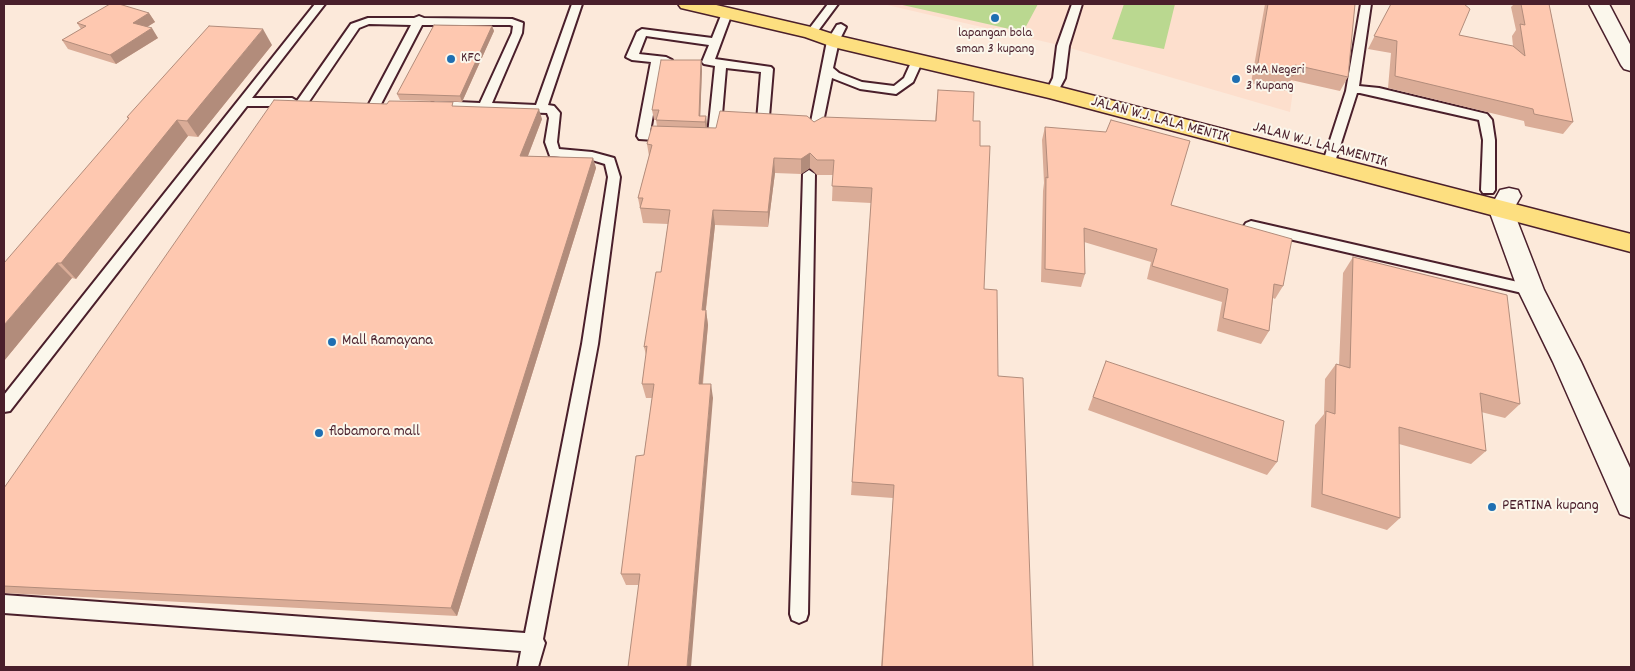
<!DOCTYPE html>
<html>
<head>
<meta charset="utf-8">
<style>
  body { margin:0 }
  #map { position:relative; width:1635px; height:671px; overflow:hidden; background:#fce9da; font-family:Dekko,sans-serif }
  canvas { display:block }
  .frame { position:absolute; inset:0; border:5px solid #4a1f2b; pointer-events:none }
</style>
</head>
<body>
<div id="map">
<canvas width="1635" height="671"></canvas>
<div class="frame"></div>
</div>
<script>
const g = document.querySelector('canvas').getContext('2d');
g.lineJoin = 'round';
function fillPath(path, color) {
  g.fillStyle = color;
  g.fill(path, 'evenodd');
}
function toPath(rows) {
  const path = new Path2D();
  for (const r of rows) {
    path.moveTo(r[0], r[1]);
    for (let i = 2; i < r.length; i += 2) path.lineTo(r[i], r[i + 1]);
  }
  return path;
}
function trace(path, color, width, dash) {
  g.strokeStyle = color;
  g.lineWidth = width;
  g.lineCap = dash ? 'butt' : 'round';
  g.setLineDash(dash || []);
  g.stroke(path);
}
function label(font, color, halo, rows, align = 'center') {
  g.font = font + ' Dekko,sans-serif';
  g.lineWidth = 4;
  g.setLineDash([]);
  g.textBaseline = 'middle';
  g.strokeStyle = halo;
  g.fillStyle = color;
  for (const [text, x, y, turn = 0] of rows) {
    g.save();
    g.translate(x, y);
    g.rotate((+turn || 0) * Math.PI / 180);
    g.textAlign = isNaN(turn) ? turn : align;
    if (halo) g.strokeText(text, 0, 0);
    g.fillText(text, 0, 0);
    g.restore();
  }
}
fillPath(toPath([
  [883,4,1305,4,1290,112,1063,46]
]), '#fddfcd');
fillPath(toPath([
  [898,4,1038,4,1023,32],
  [1124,4,1175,4,1164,49,1112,39]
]), '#bad890');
const service = toPath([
  [315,4,325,4,252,98,292,98,297,101,351,24,368,18,414,18,419,16,424,18,512,19,523,23,522,33,492,103,536,105,572,4,582,4,548,105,554,106,560,113,557,142,559,149,592,152,614,158,620,177,598,344,543,639,545,643,538,667,518,667,521,651,4,613,4,595,525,633,582,344,608,177,605,164,592,160,550,156,545,142,549,118,547,113,435,109,429,105,435,101,480,103,512,33,513,26,510,25,422,25,381,104,375,108,369,104,411,25,369,24,359,28,306,106,247,106,10,411,4,412,4,395,315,4],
  [828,4,838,4,815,35,807,35,806,33,828,4],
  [1072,4,1082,4,1069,46,1065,78,1056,95,1052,96,1046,92,1053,78,1057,46,1072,4],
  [1361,4,1371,4,1359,86,1379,88,1487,114,1492,120,1495,140,1495,190,1493,193,1483,193,1481,190,1483,140,1479,120,1360,93,1357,93,1334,165,1332,168,1324,168,1322,165,1346,91,1361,4],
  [727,10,732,13,715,59,771,67,773,69,769,117,779,118,781,121,779,124,763,125,757,121,761,72,726,68,720,138,714,142,701,141,699,138,701,135,708,134,715,66,704,64,702,62,709,45,646,36,639,54,666,57,672,60,670,62,662,63,650,132,670,133,676,137,670,141,639,139,637,136,651,62,632,60,626,57,637,32,642,29,712,38,722,13,727,10],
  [841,24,846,27,839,41,833,68,839,73,862,82,894,86,904,78,913,58,917,57,923,60,913,82,896,94,860,89,832,78,821,132,815,136,809,132,827,41,837,25,841,24],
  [809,170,815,174,808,614,806,620,799,623,792,620,790,614,803,174,809,170],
  [1251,221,1531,285,1536,286,1538,290,1536,294,1531,295,1246,229,1244,226,1246,223,1251,221]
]);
const tertiary = toPath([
  [1509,188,1518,190,1521,196,1513,210,1544,290,1581,362,1631,470,1631,518,1620,514,1553,362,1518,290,1489,210,1500,190,1509,188]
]);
const secondary = toPath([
  [1589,4,1609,4,1631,46,1631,71,1624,69,1621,65,1589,4]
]);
const primary = toPath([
  [678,4,712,4,811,27,839,36,1060,87,1631,234,1631,252,1049,98,833,47,805,37,681,8,678,4]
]);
trace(service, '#4a1f2b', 4);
trace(tertiary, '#4a1f2b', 3);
trace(secondary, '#4a1f2b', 3);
trace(primary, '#4a1f2b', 3);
fillPath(service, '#fbf7ec');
fillPath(tertiary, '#fbf7ec');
fillPath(secondary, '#fbf7ec');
fillPath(primary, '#fddf80');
fillPath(toPath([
  [1265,4,1355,4,1348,77,1340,91,1291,80,1286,91,1251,83],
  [1391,4,1459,35,1513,46,1512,36,1516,30,1511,7,1514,4,1549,4,1573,122,1563,134,1525,126,1524,121,1388,88,1391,53,1368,49],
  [149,13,155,22,147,27,158,38,116,64,68,49,62,40,81,29,77,23],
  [492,26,494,31,462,102,400,100,397,94],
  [272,45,198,137,188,136,76,279,72,278,4,361,128,119,127,117],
  [701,60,702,70,700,116,706,116,707,128,716,128,814,122,935,121,938,90,973,121,980,146,984,289,998,376,1033,667,881,667,893,498,851,495,871,203,832,201,833,175,817,175,810,168,801,174,775,173,768,227,715,225,706,310,708,325,703,384,713,398,638,585,626,585,621,574,644,455,652,398,646,398,642,384,646,355,644,347,661,272,668,224,643,223,638,198,649,156,647,144,657,126,656,120,654,120,652,110],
  [455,106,542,119,528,156,593,158,596,168,457,616,4,593,4,488],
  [1045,127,1171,205,1283,286,1275,299,1273,298,1269,331,1261,344,1217,331,1222,302,1147,279,1151,262,1084,242,1085,274,1081,287,1041,282,1043,191,1044,183,1042,140],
  [1353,257,1520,404,1505,418,1481,412,1486,451,1471,464,1399,444,1400,518,1387,530,1311,507,1315,425,1324,414,1325,379,1336,364,1339,365,1343,273],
  [1106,361,1277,462,1267,475,1088,410]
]), '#daac97');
fillPath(toPath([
  [149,13,155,22,139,32,133,23],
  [492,26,494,31,462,102,460,96],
  [152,28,158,38,116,64,110,55],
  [263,29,272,45,198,137,187,121],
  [701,60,702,70,700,122,699,116],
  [539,109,542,119,524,166,520,156],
  [706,116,707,126,706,132,705,122],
  [177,120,188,136,76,279,61,263],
  [810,153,810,168,801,174,801,159],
  [593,158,596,168,457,616,451,608],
  [774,158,775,173,768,227,768,212],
  [713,210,715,225,704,325,702,310],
  [57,263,72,278,4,361,4,325],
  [706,310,708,325,701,398,699,384],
  [711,384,713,398,691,667,687,667]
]), '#b28c7b');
const building = toPath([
  [110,4,119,4,149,13,133,23,152,28,110,55,62,40,86,26,77,23,110,4],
  [1268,4,1355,4,1348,77,1295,65,1293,76,1257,69,1268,4],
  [1391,4,1464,4,1470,9,1459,35,1513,46,1525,56,1520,24,1525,25,1521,4,1549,4,1573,122,1534,114,1533,109,1395,76,1397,41,1374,36,1391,4],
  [434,25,492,26,460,96,397,94,434,25],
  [209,26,263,29,187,121,177,120,61,263,57,263,4,325,4,263,129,118,127,117,209,26],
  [661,60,701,60,699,116,706,116,705,122,656,120,659,110,652,110,661,60],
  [938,90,974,92,973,121,980,121,980,146,990,146,984,289,997,290,998,376,1023,378,1033,667,882,667,894,485,852,482,872,188,832,186,834,160,817,160,810,153,801,159,774,158,768,212,713,210,702,310,706,310,699,384,711,384,687,667,628,667,640,574,621,574,636,456,644,455,654,384,642,384,647,346,644,347,656,272,661,272,670,210,640,208,643,198,638,198,652,145,647,144,652,126,716,128,720,111,807,116,814,122,823,117,936,121,938,90],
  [274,100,387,104,389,101,453,102,452,106,539,109,520,156,593,158,451,608,4,586,4,488,274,100],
  [1111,120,1190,141,1171,205,1292,239,1283,286,1274,284,1269,331,1223,318,1228,289,1152,266,1157,249,1084,228,1085,274,1045,269,1046,177,1048,178,1045,127,1106,132,1111,120],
  [1353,257,1507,295,1520,404,1480,393,1486,451,1399,427,1400,518,1322,494,1326,411,1335,414,1336,364,1350,368,1353,257],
  [1106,361,1284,421,1277,462,1093,397,1106,361]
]);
fillPath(building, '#fec8b0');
trace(building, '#b28c7b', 1);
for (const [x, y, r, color] of [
  [995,18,5,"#1f6fb2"],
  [451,59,5,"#1f6fb2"],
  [1236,79,5,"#1f6fb2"],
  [332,342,5,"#1f6fb2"],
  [319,433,5,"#1f6fb2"],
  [1492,507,5,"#1f6fb2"]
]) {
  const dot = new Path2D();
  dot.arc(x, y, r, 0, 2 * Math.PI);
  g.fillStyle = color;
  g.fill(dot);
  trace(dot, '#fbf7ec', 2);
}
label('14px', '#4a1f2b', '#fbf7ec', [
  ["lapangan bola",995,34,"center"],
  ["sman 3 kupang",995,50,"center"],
  ["KFC",461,59],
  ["SMA Negeri",1246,71],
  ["3 Kupang",1246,87]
], 'left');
label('16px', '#4a1f2b', '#fbf7ec', [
  ["JALAN W.J. LALA MENTIK",1160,121,15],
  ["JALAN W.J. LALAMENTIK",1320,146,15]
]);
label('16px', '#4a1f2b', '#fbf7ec', [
  ["Mall Ramayana",342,342],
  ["flobamora mall",329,433],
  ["PERTINA kupang",1502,507]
], 'left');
</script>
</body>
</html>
